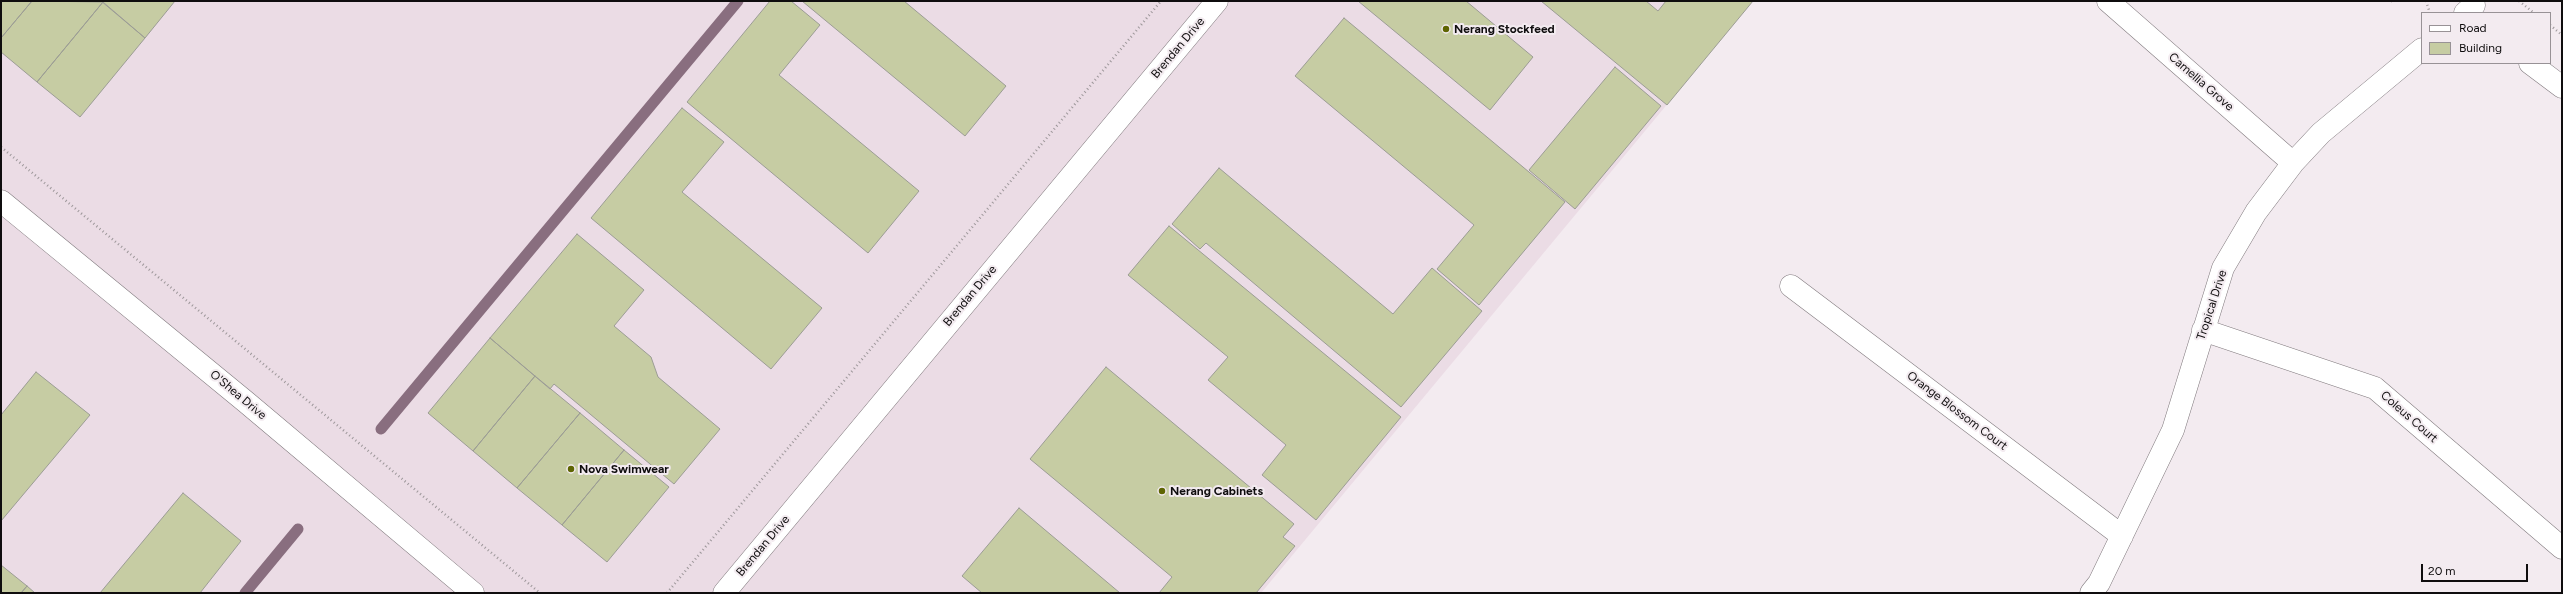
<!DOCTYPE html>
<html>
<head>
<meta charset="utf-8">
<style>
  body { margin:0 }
  #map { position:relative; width:2563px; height:594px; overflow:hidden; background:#f3ebf0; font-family:Figtree,sans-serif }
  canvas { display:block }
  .frame { position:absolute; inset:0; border:2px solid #0f0d0e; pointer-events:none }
  .legend { position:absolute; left:2421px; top:12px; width:130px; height:52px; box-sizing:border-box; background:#f3ebf0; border:1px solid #989296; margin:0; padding:5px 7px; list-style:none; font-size:12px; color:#0f0d0e }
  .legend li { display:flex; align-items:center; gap:8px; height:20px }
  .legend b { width:20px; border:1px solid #989296 }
  .scale { position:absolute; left:2421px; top:564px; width:107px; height:18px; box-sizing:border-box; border:2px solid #0f0d0e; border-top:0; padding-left:5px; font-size:12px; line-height:14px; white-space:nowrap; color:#0f0d0e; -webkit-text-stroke:3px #f3ebf0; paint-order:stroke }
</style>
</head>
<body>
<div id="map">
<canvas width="2563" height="594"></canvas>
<div class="frame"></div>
<ul class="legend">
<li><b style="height:5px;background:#fff"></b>Road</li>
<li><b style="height:11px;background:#c6cca3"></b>Building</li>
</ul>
<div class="scale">20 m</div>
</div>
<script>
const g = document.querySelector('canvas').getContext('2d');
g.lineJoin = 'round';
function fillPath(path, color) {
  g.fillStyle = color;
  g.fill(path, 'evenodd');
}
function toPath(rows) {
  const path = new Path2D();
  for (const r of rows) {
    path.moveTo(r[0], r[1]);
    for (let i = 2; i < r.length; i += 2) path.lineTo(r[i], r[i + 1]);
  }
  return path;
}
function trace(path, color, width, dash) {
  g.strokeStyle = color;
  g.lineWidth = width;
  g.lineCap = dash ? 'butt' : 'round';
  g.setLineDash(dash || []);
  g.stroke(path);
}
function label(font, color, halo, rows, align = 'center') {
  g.font = font + ' Figtree,sans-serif';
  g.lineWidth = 4;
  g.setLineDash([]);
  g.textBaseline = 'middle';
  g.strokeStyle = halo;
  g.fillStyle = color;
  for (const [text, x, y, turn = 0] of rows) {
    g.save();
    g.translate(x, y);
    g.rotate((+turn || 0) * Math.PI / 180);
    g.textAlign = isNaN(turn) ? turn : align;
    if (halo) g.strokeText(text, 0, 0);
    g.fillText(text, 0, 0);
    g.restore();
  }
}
fillPath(toPath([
  [1,1,1753,1,1261,593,1,593]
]), '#ebdce5');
trace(toPath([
  [381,429,738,1],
  [245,593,298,529]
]), '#896e7f', 11);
const building = toPath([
  [1,1,32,1,1,38,1,1],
  [32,1,103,2,37,82,1,52,1,38,32,1],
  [101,1,175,1,145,38,101,1],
  [770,1,791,1,820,25,779,75,919,191,868,253,687,102,770,1],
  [802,1,904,1,1006,86,965,136,802,1],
  [1358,1,1466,1,1533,57,1490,110,1358,1],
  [1541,1,1646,1,1658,11,1666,1,1753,1,1667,105,1541,1],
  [103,2,145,38,80,117,37,82,103,2],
  [1344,18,1565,202,1479,305,1437,269,1474,225,1295,76,1344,18],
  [1615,67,1661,106,1575,209,1529,170,1615,67],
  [682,108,724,142,682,192,822,308,771,369,591,218,682,108],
  [1219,168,1393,314,1432,268,1482,311,1401,407,1206,243,1200,249,1172,224,1219,168],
  [1169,226,1401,417,1316,520,1262,475,1286,445,1208,380,1228,357,1128,275,1169,226],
  [577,234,644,290,614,326,651,357,658,377,720,429,674,484,554,384,550,389,490,338,577,234],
  [490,338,535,376,473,451,428,413,490,338],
  [1106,367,1294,524,1283,537,1295,546,1256,593,1159,593,1172,577,1030,459,1106,367],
  [36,372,90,415,1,521,1,415,36,372],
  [535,376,580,413,517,488,473,451,535,376],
  [580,413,624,450,562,525,517,488,580,413],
  [624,450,669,487,607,562,562,525,624,450],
  [183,493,241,541,200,593,100,593,183,493],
  [1019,508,1120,593,982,593,962,576,1019,508],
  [1,565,27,586,21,593,1,593,1,565],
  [27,586,35,593,21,593,27,586]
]);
fillPath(building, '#c6cca3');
trace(building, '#9c9d95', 1);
const street = toPath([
  [2108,1,2293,163],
  [2465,13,2474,5],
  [2530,63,2562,87],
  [1,201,246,402,473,593],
  [1791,286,2122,536],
  [2203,330,2375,388,2562,548],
  [724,593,1217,1],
  [2091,593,2099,583,2173,430,2223,268,2256,212,2293,163,2321,133,2422,49]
]);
trace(street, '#817a7e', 23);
trace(toPath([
  [2391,1,2392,1],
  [2426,1,2430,13],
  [2519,1,2534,13],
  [2550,25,2562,35],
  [1,147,540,593],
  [667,593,1161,1]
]), '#9d979a', 2.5, [1, 3]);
trace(street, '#fff', 22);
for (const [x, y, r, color] of [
  [1446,29,4,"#5e6502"],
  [571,469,4,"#5e6502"],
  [1162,491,4,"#5e6502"]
]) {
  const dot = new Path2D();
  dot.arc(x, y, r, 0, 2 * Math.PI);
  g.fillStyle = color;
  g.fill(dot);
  trace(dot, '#f3ebf0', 1.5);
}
label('bold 12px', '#0f0d0e', '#f3ebf0', [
  ["Nerang Stockfeed",1454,29],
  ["Nova Swimwear",579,469],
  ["Nerang Cabinets",1170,491]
], 'left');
label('12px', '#0f0d0e', '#f3ebf0', [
  ["Brendan Drive",1178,48,-50],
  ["Camellia Grove",2201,82,41],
  ["Brendan Drive",970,296,-50],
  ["Tropical Drive",2212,305,-72],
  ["O'Shea Drive",238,395,40],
  ["Orange Blossom Court",1957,411,37],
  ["Coleus Court",2409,417,41],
  ["Brendan Drive",763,546,-50]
]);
</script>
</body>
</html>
